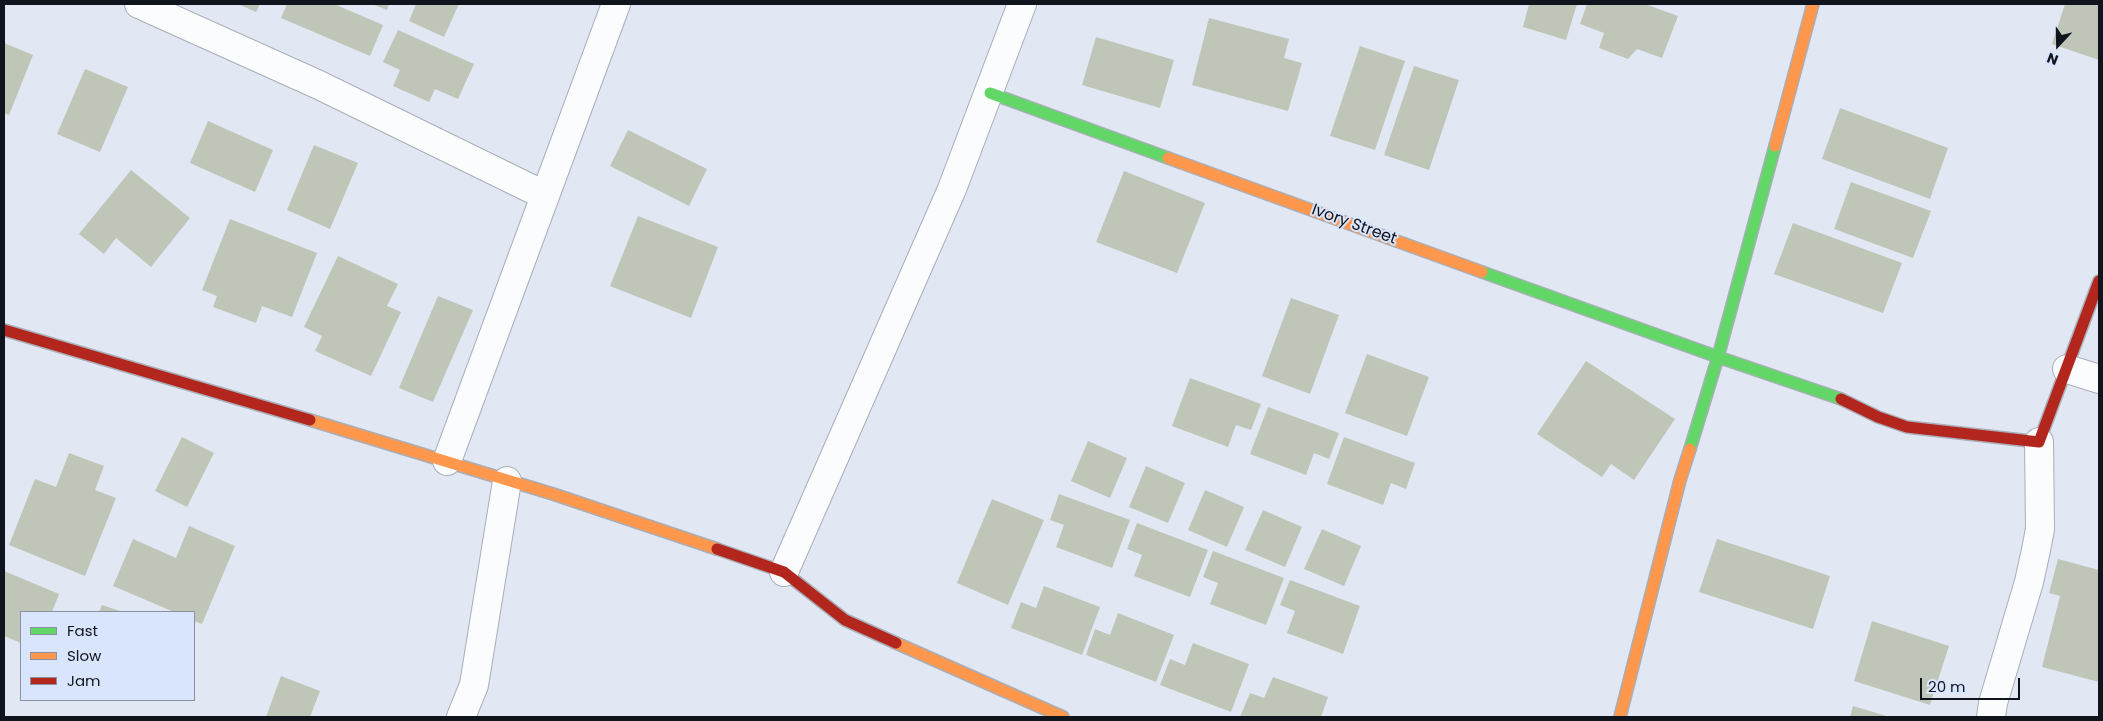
<!DOCTYPE html>
<html>
<head>
<meta charset="utf-8">
<style>
  body { margin:0 }
  #map { position:relative; width:2103px; height:721px; overflow:hidden; background:#e1e8f4; font-family:Poppins,sans-serif }
  canvas { display:block }
  .frame { position:absolute; inset:0; border:5px solid #10141c; pointer-events:none }
  .legend { position:absolute; left:20px; top:611px; width:175px; height:90px; box-sizing:border-box; background:#d9e5fc; border:1px solid #8991a2; margin:0; padding:6px 9px; list-style:none; font-size:15px; color:#10141c }
  .legend li { display:flex; align-items:center; gap:10px; height:25px }
  .legend b { width:25px; border:1px solid #8991a2 }
  .north { position:absolute; left:2033px; top:20px; width:50px; height:50px; -webkit-text-stroke:4px #d9e5fc; paint-order:stroke; rotate:201deg; font-size:14px; font-weight:700; line-height:20px; text-align:center; color:#10141c }
  .north::after { content:''; display:block; margin:auto; width:18px; height:22px; background:#10141c; clip-path:polygon(50% 0,100% 100%,50% 72%,0 100%) }
  .scale { position:absolute; left:1920px; top:678px; width:100px; height:22px; box-sizing:border-box; border:2px solid #10141c; border-top:0; padding-left:6px; font-size:15px; line-height:18px; white-space:nowrap; color:#10141c; -webkit-text-stroke:4px #d9e5fc; paint-order:stroke }
</style>
</head>
<body>
<div id="map">
<canvas width="2103" height="721"></canvas>
<div class="frame"></div>
<ul class="legend">
<li><b style="height:6px;background:#63d668"></b>Fast</li>
<li><b style="height:6px;background:#ff974d"></b>Slow</li>
<li><b style="height:6px;background:#b3261e"></b>Jam</li>
</ul>
<div class="north">N</div>
<div class="scale">20 m</div>
</div>
<script>
const g = document.querySelector('canvas').getContext('2d');
g.lineJoin = 'round';
function fillPath(path, color) {
  g.fillStyle = color;
  g.fill(path, 'evenodd');
}
function toPath(rows) {
  const path = new Path2D();
  for (const r of rows) {
    path.moveTo(r[0], r[1]);
    for (let i = 2; i < r.length; i += 2) path.lineTo(r[i], r[i + 1]);
  }
  return path;
}
function trace(path, color, width, dash) {
  g.strokeStyle = color;
  g.lineWidth = width;
  g.lineCap = dash ? 'butt' : 'round';
  g.setLineDash(dash || []);
  g.stroke(path);
}
function label(font, color, halo, rows, align = 'center') {
  g.font = font + ' Poppins,sans-serif';
  g.lineWidth = 4;
  g.setLineDash([]);
  g.textBaseline = 'middle';
  g.strokeStyle = halo;
  g.fillStyle = color;
  for (const [text, x, y, turn = 0] of rows) {
    g.save();
    g.translate(x, y);
    g.rotate((+turn || 0) * Math.PI / 180);
    g.textAlign = isNaN(turn) ? turn : align;
    if (halo) g.strokeText(text, 0, 0);
    g.fillText(text, 0, 0);
    g.restore();
  }
}
fillPath(toPath([
  [238,4,260,4,256,12],
  [287,4,334,4,383,25,370,56,281,18],
  [372,4,389,4,387,10],
  [416,4,459,4,444,37,409,21],
  [1529,4,1577,4,1566,40,1523,27],
  [1587,4,1645,4,1678,16,1662,58,1637,49,1628,59,1599,48,1604,33,1580,24],
  [2065,4,2099,4,2099,60,2052,44],
  [1209,18,1289,39,1284,58,1302,63,1288,111,1192,85],
  [398,30,474,64,458,99,435,89,429,102,393,86,400,70,383,62],
  [1096,37,1174,60,1160,108,1082,85],
  [4,43,33,55,9,115,4,113],
  [1360,46,1405,61,1375,150,1330,136],
  [1414,66,1459,80,1429,170,1384,155],
  [85,69,128,87,100,152,57,134],
  [1840,108,1948,148,1930,199,1822,159],
  [208,121,273,150,255,192,190,163],
  [628,130,707,169,689,206,610,166],
  [314,145,358,163,330,229,287,210],
  [131,170,190,218,151,267,116,238,104,254,79,234],
  [1124,171,1205,203,1177,273,1096,242],
  [1851,182,1931,211,1913,258,1834,229],
  [638,216,718,247,691,318,610,286],
  [230,219,317,253,292,317,262,306,256,323,213,307,217,296,202,290],
  [1793,223,1902,263,1883,313,1774,274],
  [338,256,398,284,387,306,401,312,371,376,315,351,322,336,304,327],
  [438,296,473,310,433,402,399,388],
  [1291,298,1339,315,1310,394,1262,376],
  [1367,354,1429,377,1407,436,1345,413],
  [1586,361,1675,419,1634,480,1611,464,1602,477,1537,434],
  [1190,378,1261,404,1251,430,1236,425,1228,447,1172,426],
  [1268,407,1339,433,1329,459,1314,453,1306,475,1250,454],
  [182,437,214,453,187,507,155,491],
  [1344,437,1415,463,1406,489,1391,483,1383,505,1327,484],
  [1088,441,1127,458,1110,498,1071,481],
  [69,453,104,466,95,490,116,498,85,576,9,545,35,479,56,487],
  [1146,466,1185,483,1168,523,1129,507],
  [1205,490,1244,507,1227,547,1188,530],
  [1059,494,1130,520,1112,568,1056,547,1064,525,1050,520],
  [992,499,1044,520,1008,605,957,583],
  [1263,510,1302,527,1285,567,1245,550],
  [1137,523,1208,550,1190,597,1134,576,1142,555,1127,549],
  [189,526,235,546,202,624,194,621,194,612,174,612,113,586,133,539,176,558],
  [1322,529,1361,546,1344,586,1304,569],
  [1717,539,1830,576,1813,629,1699,592],
  [1213,551,1284,578,1266,625,1210,604,1218,583,1203,577],
  [2058,559,2099,570,2099,682,2042,667,2060,596,2049,593],
  [4,571,59,594,52,612,21,612,21,643,4,636],
  [1290,580,1360,606,1343,654,1287,633,1295,611,1280,605],
  [1044,586,1100,607,1082,655,1011,628,1021,602,1036,608],
  [102,605,123,612,99,612],
  [1118,613,1174,635,1156,682,1086,655,1095,629,1110,635],
  [1872,621,1949,646,1930,705,1854,681],
  [1193,643,1249,664,1231,712,1160,685,1170,659,1185,665],
  [281,676,320,691,310,717,266,717],
  [1273,677,1328,697,1321,717,1240,717,1250,693,1264,698],
  [1853,706,1890,717,1850,717]
]), '#bfc6b8');
const street = toPath([
  [139,4,319,85,544,195],
  [2067,369,2099,379],
  [447,461,616,4],
  [784,572,952,189,1022,4],
  [461,717,474,685,507,481],
  [1991,717,1993,703,2029,582,2036,550,2040,529,2039,442]
]);
const fast = toPath([
  [990,93,1168,158],
  [1482,272,1718,357,1841,399],
  [1690,449,1718,357,1775,146]
]);
const slow = toPath([
  [1775,146,1813,4],
  [1168,158,1482,272],
  [310,420,553,494,717,549],
  [896,643,1063,717],
  [1620,717,1680,480,1690,449]
]);
const jam = toPath([
  [4,330,310,420],
  [1841,399,1878,417,1907,427,2039,442,2099,281],
  [717,549,784,572,845,620,896,643]
]);
trace(street, '#a9aeb7', 30);
trace(fast, '#a9aeb7', 14);
trace(slow, '#a9aeb7', 14);
trace(jam, '#a9aeb7', 14);
trace(street, '#fafcfd', 28);
trace(fast, '#63d668', 11);
trace(slow, '#ff974d', 11);
trace(jam, '#b3261e', 11);
label('16px', '#10141c', '#d9e5fc', [
  ["Ivory Street",1354,225,20]
]);
</script>
</body>
</html>
